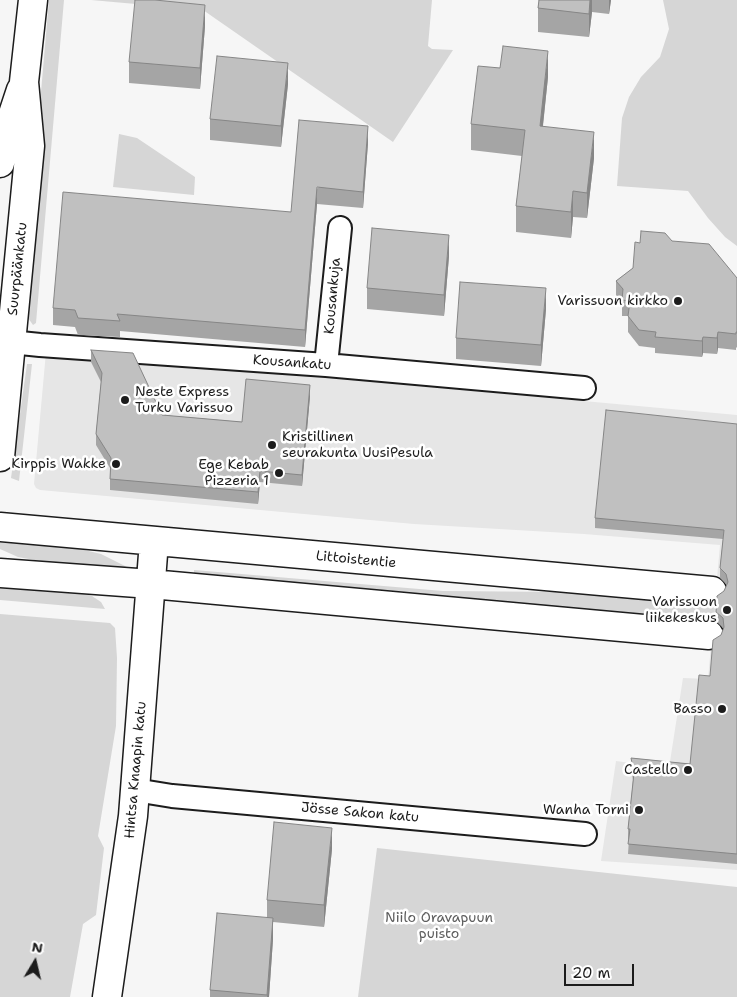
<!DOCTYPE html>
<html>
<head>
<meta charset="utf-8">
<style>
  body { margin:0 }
  #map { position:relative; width:737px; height:997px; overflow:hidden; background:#f6f6f6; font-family:"Shantell Sans",sans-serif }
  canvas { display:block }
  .north { position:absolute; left:10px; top:937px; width:50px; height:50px; -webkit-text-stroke:4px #fff; paint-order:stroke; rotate:9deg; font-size:14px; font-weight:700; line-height:20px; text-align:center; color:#1c1c1c }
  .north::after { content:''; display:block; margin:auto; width:18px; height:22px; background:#1c1c1c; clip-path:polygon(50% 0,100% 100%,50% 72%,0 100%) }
  .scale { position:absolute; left:564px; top:964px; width:70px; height:22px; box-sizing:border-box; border:2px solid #1c1c1c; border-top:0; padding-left:6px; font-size:15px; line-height:18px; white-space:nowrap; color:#1c1c1c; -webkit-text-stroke:4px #fff; paint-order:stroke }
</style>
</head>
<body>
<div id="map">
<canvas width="737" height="997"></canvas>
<div class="north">N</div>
<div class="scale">20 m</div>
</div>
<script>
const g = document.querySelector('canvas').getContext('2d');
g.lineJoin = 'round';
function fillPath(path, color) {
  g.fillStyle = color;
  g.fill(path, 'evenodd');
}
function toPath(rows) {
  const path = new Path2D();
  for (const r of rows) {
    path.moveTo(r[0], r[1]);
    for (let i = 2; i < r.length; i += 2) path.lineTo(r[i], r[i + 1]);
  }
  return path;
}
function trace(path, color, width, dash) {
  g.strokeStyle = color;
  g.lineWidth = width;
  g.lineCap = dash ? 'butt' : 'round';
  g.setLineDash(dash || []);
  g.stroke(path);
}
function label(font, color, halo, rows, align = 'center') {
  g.font = font + ' "Shantell Sans",sans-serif';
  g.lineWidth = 5;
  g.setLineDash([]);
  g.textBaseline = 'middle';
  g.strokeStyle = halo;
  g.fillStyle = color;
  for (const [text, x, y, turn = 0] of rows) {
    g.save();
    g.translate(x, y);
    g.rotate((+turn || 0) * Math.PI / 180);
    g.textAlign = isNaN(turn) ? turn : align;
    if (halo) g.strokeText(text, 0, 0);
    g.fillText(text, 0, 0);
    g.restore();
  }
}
fillPath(toPath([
  [46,352,737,415,737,870,601,861,616,761,669,768,683,678,708,679,720,545,584,534,414,524,40,490,36,488,34,484]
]), '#e6e6e6');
fillPath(toPath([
  [49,0,64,0,36,323,33,325,26,315,23,299],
  [91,0,432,0,428,46,432,49,453,50,393,142,203,10],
  [663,0,737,0,737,246,725,237,708,218,688,191,617,186,622,118,629,97,641,77,660,57,669,29],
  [119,134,137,138,195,177,194,195,113,187],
  [27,364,32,364,19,481,11,478],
  [0,542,80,549,101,554,127,567,126,570,40,561,18,557,0,549],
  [194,570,443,591,563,592,715,606,714,620,194,575],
  [0,587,85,594,92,596,101,602,105,609,0,600],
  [0,614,110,623,115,628,117,658,116,726,98,836,104,848,96,915,83,924,70,997,0,997],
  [377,848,737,887,737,997,358,997]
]), '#d6d6d6');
const street = toPath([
  [0,341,40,345,326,365,584,388],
  [326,365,340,228],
  [135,790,172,796,585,834]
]);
const secondary = toPath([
  [0,163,7,132,21,90],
  [0,457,30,146,24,82,33,0],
  [0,527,712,591],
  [0,573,151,584,709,635],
  [107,997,133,816,154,541]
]);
trace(street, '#1c1c1c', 26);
trace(secondary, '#1c1c1c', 31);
trace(street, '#fff', 22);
trace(secondary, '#fff', 28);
fillPath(toPath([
  [539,0,611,0,609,14,592,12,589,37,538,32,538,8],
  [205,26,200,89,129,83,129,62],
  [548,77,543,126,594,158,587,218,573,217,571,238,516,232,516,206,522,156,471,150,471,124],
  [288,84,281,147,210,140,210,119],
  [368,143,363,208,317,204,305,347,120,331,120,337,78,335,75,327,53,325,53,308,291,212],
  [672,241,737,278,737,348,736,347,736,350,718,348,717,354,703,353,702,357,655,353,655,348,639,346,628,332,628,316,622,316,622,304,616,297,616,281,633,268,640,243],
  [449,256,444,316,367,309,367,288],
  [546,309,541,366,456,359,456,338],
  [91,350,162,415,242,422,310,396,302,486,260,482,258,504,110,490,110,468,96,445,96,434,101,382,91,362],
  [737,424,737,864,628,854,629,839,628,839,628,829,633,780,631,768,631,758,690,764,710,676,723,630,723,628,716,621,716,612,726,586,726,584,720,578,720,568,723,539,595,528,595,518],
  [332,849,324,927,273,922,273,939,269,997,210,997,210,990,267,917,267,900]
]), '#a5a5a5');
fillPath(toPath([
  [590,0,592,0,592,12,589,37,589,14],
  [609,0,611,0,609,14],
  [205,5,205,26,200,89,200,68],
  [548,51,548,77,540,152,540,126],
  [288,63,288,84,281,147,281,126],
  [368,126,368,143,363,208,363,192],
  [594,132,594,158,587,218,587,193],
  [317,187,317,204,305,347,305,330],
  [573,191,573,217,571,238,571,212],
  [449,235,449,256,444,316,444,295],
  [546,288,546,309,541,366,541,345],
  [718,332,718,348,717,354,717,338],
  [703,337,703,353,702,357,702,341],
  [310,385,310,396,302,486,302,475],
  [260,471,260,482,258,504,258,492],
  [332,828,332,849,324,927,324,905],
  [273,918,273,939,269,997,267,997]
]), '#868686');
const building = toPath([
  [135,0,155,0,205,5,200,68,129,62,135,0],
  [539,0,590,0,589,14,538,8,539,0],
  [503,46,548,51,540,126,594,132,587,193,573,191,571,212,516,206,525,130,471,124,478,66,500,68,503,46],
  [217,56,288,63,281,126,210,119,217,56],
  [299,120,368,126,363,192,317,187,305,330,117,314,120,321,78,318,75,310,53,308,63,192,291,212,299,120],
  [372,228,449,235,444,295,367,288,372,228],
  [641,231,665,233,672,241,709,244,737,278,737,332,736,332,736,334,718,332,717,338,703,337,702,341,655,337,656,332,639,330,628,316,630,301,622,300,623,289,616,281,633,268,635,242,640,243,641,231],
  [460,282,546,288,541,345,456,338,460,282],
  [91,350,133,353,162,415,242,422,246,379,310,385,302,475,260,471,258,492,110,479,111,458,96,434,102,373,91,350],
  [606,410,737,424,737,854,628,844,630,829,628,829,634,773,631,758,690,764,699,675,710,676,713,640,721,635,724,627,723,618,716,612,717,596,724,591,728,582,726,574,720,568,724,530,595,518,606,410],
  [274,822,332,828,324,905,267,900,274,822],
  [217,913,273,918,267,995,210,990,217,913]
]);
fillPath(building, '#c0c0c0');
trace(building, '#868686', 1);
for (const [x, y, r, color] of [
  [678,301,5,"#1c1c1c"],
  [125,400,5,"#1c1c1c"],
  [272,445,5,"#1c1c1c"],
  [116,464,5,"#1c1c1c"],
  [279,473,5,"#1c1c1c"],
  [727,610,5,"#1c1c1c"],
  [722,709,5,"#1c1c1c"],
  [688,770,5,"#1c1c1c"],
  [639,810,5,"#1c1c1c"]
]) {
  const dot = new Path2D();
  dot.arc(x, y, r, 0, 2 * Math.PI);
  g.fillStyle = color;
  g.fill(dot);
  trace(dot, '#fff', 2);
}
label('14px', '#1c1c1c', '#fff', [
  ["Suurpäänkatu",18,269,-84],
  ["Kousankuja",333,296,-85],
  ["Kousankatu",292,363,4],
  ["Littoistentie",356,560,5],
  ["Hintsa Knaapin katu",136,770,-85],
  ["Jösse Sakon katu",360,813,5]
]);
label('14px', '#1c1c1c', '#fff', [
  ["Varissuon kirkko",668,301],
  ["Neste Express",135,392,"left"],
  ["Turku Varissuo",135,408,"left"],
  ["Kristillinen",282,437,"left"],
  ["seurakunta UusiPesula",282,453,"left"],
  ["Kirppis Wakke",106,464],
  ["Ege Kebab",269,465],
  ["Pizzeria 1",269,481],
  ["Varissuon",717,602],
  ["liikekeskus",717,618],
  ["Basso",712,709],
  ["Castello",678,770],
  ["Wanha Torni",629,810]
], 'right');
label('14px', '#5d5d5d', '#fff', [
  ["Niilo Oravapuun",439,918],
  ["puisto",439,934]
]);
</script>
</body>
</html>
